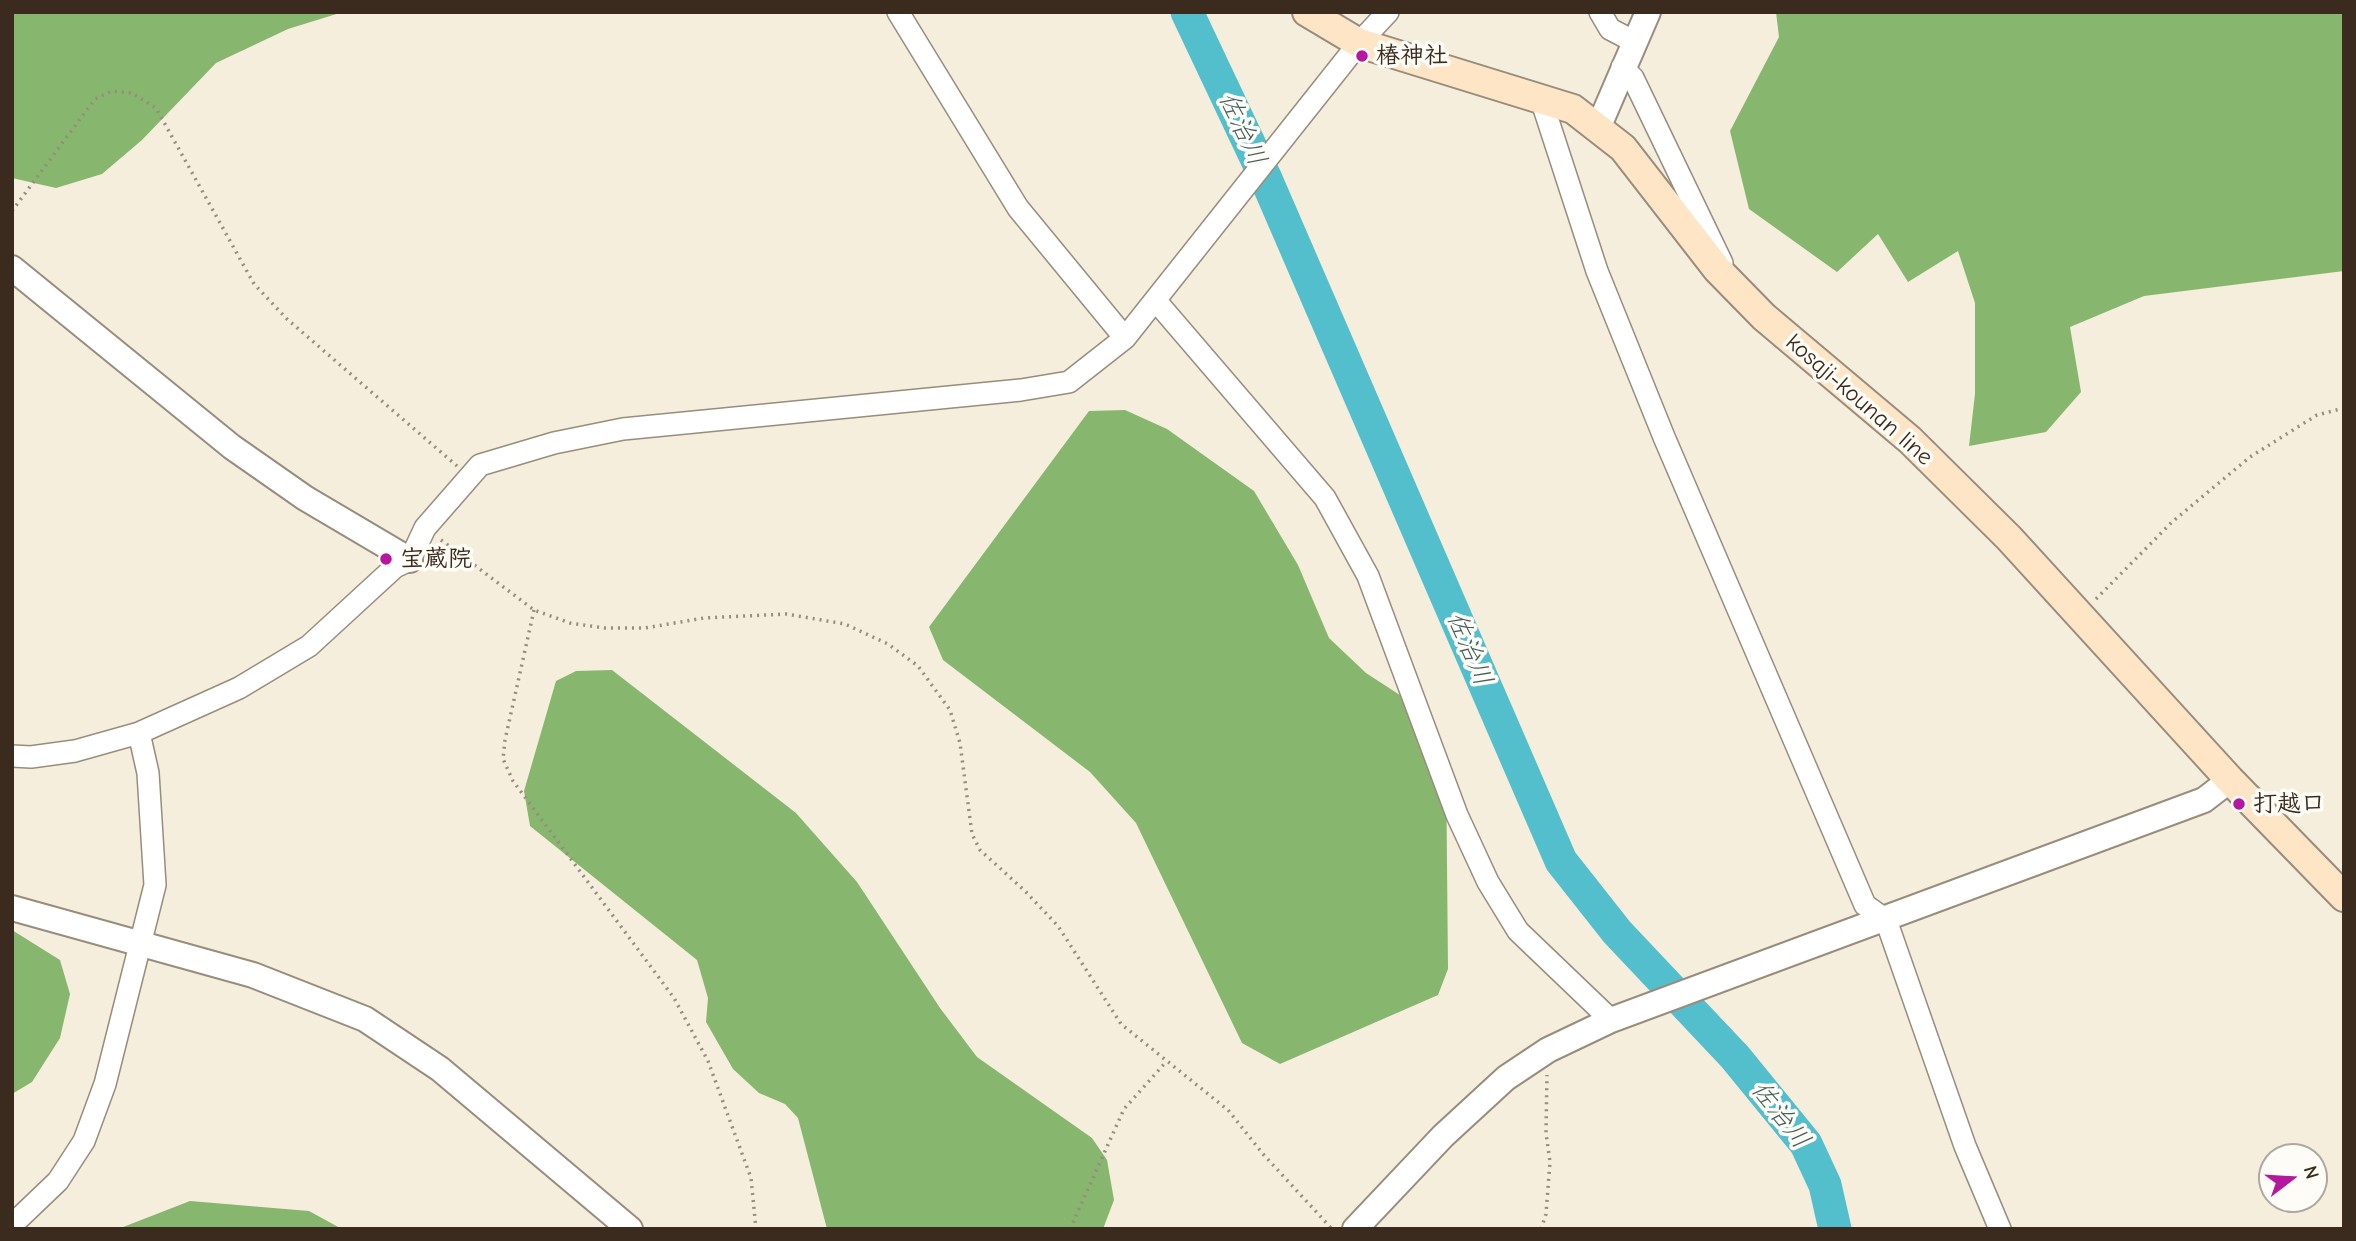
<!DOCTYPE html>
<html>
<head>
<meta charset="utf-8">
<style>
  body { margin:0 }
  #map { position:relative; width:2356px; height:1241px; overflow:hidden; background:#f5eedc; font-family:"Comic Neue",sans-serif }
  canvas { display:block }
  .frame { position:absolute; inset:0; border:14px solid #3b2a1e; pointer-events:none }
  .north { position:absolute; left:2258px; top:1143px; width:70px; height:70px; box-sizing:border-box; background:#fdfcf7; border:2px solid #afa8a0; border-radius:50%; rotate:73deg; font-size:19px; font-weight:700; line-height:28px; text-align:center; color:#3b2a1e }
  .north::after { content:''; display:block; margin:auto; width:24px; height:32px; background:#b5179e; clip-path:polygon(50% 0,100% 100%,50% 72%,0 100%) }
</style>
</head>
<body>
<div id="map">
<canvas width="2356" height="1241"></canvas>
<div class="frame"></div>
<div class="north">N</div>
</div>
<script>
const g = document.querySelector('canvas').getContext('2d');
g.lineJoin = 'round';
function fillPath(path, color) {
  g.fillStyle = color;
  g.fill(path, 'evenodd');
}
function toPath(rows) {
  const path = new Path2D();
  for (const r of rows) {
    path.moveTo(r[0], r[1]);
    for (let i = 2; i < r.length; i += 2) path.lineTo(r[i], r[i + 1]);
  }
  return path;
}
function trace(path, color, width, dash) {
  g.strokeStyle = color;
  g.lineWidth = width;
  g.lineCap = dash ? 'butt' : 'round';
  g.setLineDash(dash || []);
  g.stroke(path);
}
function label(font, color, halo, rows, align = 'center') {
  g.font = font + ' "Comic Neue","Klee One",sans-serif';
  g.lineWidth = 7;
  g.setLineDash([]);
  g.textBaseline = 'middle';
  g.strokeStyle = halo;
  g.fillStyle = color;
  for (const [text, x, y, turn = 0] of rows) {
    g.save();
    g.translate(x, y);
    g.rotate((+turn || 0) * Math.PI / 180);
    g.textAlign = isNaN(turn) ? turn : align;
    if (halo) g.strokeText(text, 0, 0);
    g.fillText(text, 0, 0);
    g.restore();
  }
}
fillPath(toPath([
  [12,12,343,12,288,29,216,63,142,140,102,174,56,188,12,178],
  [1776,12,2344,12,2344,271,2144,296,2070,327,2081,392,2046,432,1969,446,1975,394,1975,303,1958,251,1908,282,1878,234,1837,272,1749,209,1730,131,1779,37],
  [1125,410,1167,429,1254,491,1298,565,1329,638,1366,673,1429,714,1446,759,1448,969,1438,995,1280,1064,1242,1043,1136,823,1090,772,943,660,929,627,1089,411],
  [612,670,796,813,857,882,940,1008,977,1057,1092,1138,1107,1160,1114,1200,1103,1229,827,1229,798,1118,785,1104,759,1093,733,1069,706,1022,708,998,697,960,530,826,524,791,556,681,576,671],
  [12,930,60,960,70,994,60,1038,32,1082,12,1094],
  [190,1201,309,1211,342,1229,118,1229]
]), '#87b66e');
trace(toPath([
  [1187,12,1266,179,1561,861,1617,932,1735,1057,1806,1144,1825,1185,1835,1229]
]), '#53bfcd', 33);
const minor = toPath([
  [898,12,1018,208,1125,338],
  [1600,12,1610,29,1633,41],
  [1622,67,1633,78,1722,263],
  [1540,96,1597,271,1664,437,1865,905,1886,920,1965,1146,2000,1229],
  [1156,301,1325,498,1368,576,1457,815,1488,882,1518,931,1611,1020],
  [12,756,31,757,75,751,139,733,239,688,309,646,395,567,410,560,425,528,480,465,554,443,623,429,1021,390,1069,382,1125,338,1359,43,1388,12],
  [12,1225,58,1181,84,1141,105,1084,155,885,148,773,139,733]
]);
const tertiary = toPath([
  [1598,128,1648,12],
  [12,268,232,447,305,498,410,560],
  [12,908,253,975,365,1019,440,1069,630,1229],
  [1355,1229,1443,1136,1506,1078,1548,1050,1611,1020,2204,800,2230,780]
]);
const secondary = toPath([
  [1307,12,1359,43,1573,109,1623,148,1717,269,1764,317,1910,440,2009,538,2230,780,2344,897]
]);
trace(minor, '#988c7d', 24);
trace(tertiary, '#988c7d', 28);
trace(secondary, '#988c7d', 32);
trace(toPath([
  [12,211,95,99,112,91,132,93,156,108,254,284,287,319,457,466],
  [441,540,534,610,570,623,605,628,645,628,704,618,786,614,845,624,888,644,918,666,950,710,960,743,972,834,980,850,1025,891,1058,926,1121,1024,1228,1110,1263,1154,1332,1229],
  [2096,599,2172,522,2250,457,2317,415,2344,408],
  [534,610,505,740,503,759,513,781,674,998,708,1061,751,1178,756,1229],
  [1070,1229,1124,1109,1166,1062],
  [1541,1229,1546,1214,1550,1162,1546,1133,1547,1075]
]), '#988c7d', 3.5, [2, 5]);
trace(minor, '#fff', 21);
trace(tertiary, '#fff', 24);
trace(secondary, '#fee5c5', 28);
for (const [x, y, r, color] of [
  [1362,56,7,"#b5179e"],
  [386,559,7,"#b5179e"],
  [2239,804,7,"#b5179e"]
]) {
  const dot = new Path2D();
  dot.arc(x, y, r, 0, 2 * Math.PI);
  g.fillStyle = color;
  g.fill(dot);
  trace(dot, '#fdfcf7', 2.5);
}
label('bold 24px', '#3b2a1e', '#fdfcf7', [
  ["椿神社",1376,56],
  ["宝蔵院",400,559],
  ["打越口",2253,804]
], 'left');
label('24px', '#3b2a1e', '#fdfcf7', [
  ["kosaji-kounan line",1859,400,41]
]);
label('italic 26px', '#435e5b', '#fdfcf7', [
  ["佐治川",1242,129,65],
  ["佐治川",1469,649,67],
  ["佐治川",1780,1115,52]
]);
</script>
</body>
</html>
